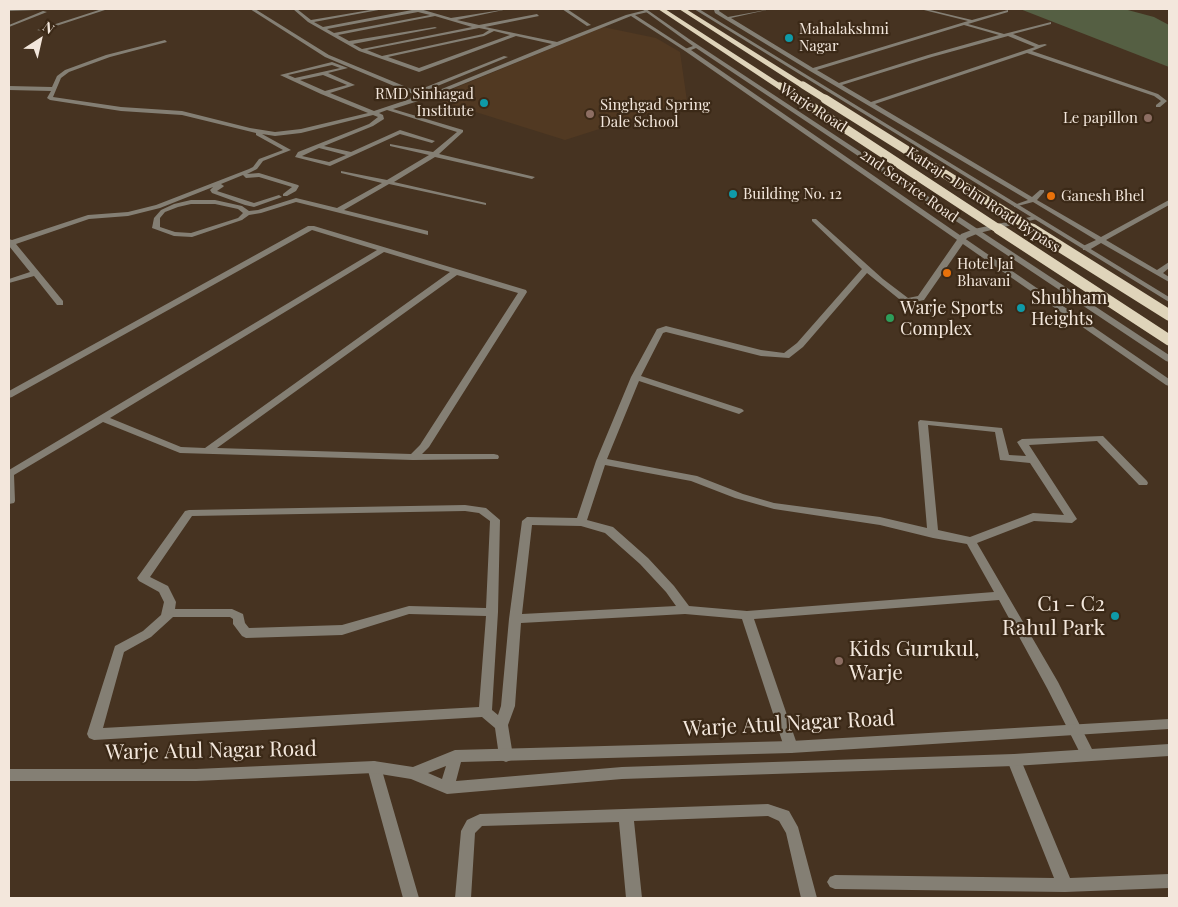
<!DOCTYPE html>
<html>
<head>
<meta charset="utf-8">
<style>
  body { margin:0 }
  #map { position:relative; width:1178px; height:907px; overflow:hidden; background:#463321; font-family:"Playfair Display",serif }
  canvas { display:block }
  .frame { position:absolute; inset:0; border:10px solid #f3e7dc; pointer-events:none }
  .north { position:absolute; left:15px; top:15px; width:50px; height:50px; -webkit-text-stroke:4px #3b2917; paint-order:stroke; rotate:35deg; font-size:14px; font-weight:700; line-height:20px; text-align:center; color:#f3e7dc }
  .north::after { content:''; display:block; margin:auto; width:18px; height:22px; background:#f3e7dc; clip-path:polygon(50% 0,100% 100%,50% 72%,0 100%) }
</style>
</head>
<body>
<div id="map">
<canvas width="1178" height="907"></canvas>
<div class="frame"></div>
<div class="north">N</div>
</div>
<script>
const g = document.querySelector('canvas').getContext('2d');
g.lineJoin = 'round';
function fillPath(path, color) {
  g.fillStyle = color;
  g.fill(path, 'evenodd');
}
function toPath(rows) {
  const path = new Path2D();
  for (const r of rows) {
    path.moveTo(r[0], r[1]);
    for (let i = 2; i < r.length; i += 2) path.lineTo(r[i], r[i + 1]);
  }
  return path;
}
function trace(path, color, width, dash) {
  g.strokeStyle = color;
  g.lineWidth = width;
  g.lineCap = dash ? 'butt' : 'round';
  g.setLineDash(dash || []);
  g.stroke(path);
}
function label(font, color, halo, rows, align = 'center') {
  g.font = font + ' "Playfair Display",serif';
  g.lineWidth = 4.5;
  g.setLineDash([]);
  g.textBaseline = 'middle';
  g.strokeStyle = halo;
  g.fillStyle = color;
  for (const [text, x, y, turn = 0] of rows) {
    g.save();
    g.translate(x, y);
    g.rotate((+turn || 0) * Math.PI / 180);
    g.textAlign = isNaN(turn) ? turn : align;
    if (halo) g.strokeText(text, 0, 0);
    g.fillText(text, 0, 0);
    g.restore();
  }
}
fillPath(toPath([
  [603,27,656,38,680,52,687,101,565,140,431,98]
]), '#513922');
fillPath(toPath([
  [1020,9,1124,9,1154,17,1169,25,1169,67]
]), '#555f43');
fillPath(toPath([
  [9,9,65,9,9,11,9,9],
  [102,9,108,9,41,31,37,30,102,9],
  [250,9,255,9,329,55,416,91,504,56,508,57,418,94,416,97,427,95,552,44,516,36,419,72,359,51,308,22,293,9,297,9,311,20,376,9,384,9,314,22,323,27,412,10,411,9,420,9,451,18,508,9,457,20,479,25,537,14,539,16,485,27,557,42,626,15,646,10,648,12,635,15,689,50,685,51,631,16,431,97,393,109,463,130,463,132,439,154,535,177,532,179,435,157,394,182,486,203,486,205,389,184,344,210,428,231,428,235,296,202,261,213,249,215,242,220,192,237,174,236,152,228,154,218,161,210,174,204,191,200,215,200,242,206,249,211,258,210,296,198,337,208,382,183,341,173,341,171,387,180,429,155,390,146,390,144,433,152,457,132,387,110,379,113,383,115,384,119,373,126,324,146,351,152,400,130,435,141,432,143,400,134,330,166,295,157,298,152,369,124,378,117,373,115,301,133,275,136,262,134,291,150,263,161,257,169,247,174,259,173,298,185,299,186,296,191,287,196,283,196,283,194,292,187,259,177,246,178,243,175,221,184,224,186,223,187,217,191,254,203,279,195,282,197,254,207,245,205,212,193,210,190,213,187,160,208,128,216,89,219,16,244,63,301,63,305,57,305,34,276,9,283,9,279,30,272,9,246,9,239,12,240,88,215,128,212,156,205,249,169,253,167,259,159,283,150,256,135,256,133,182,115,121,111,50,100,47,98,51,91,9,90,9,86,52,87,57,76,65,70,106,55,165,40,167,42,110,57,69,72,61,78,53,97,121,107,182,111,250,128,275,132,301,129,368,113,321,94,280,75,332,62,348,68,328,73,355,85,330,93,374,111,410,99,413,94,325,57,250,9],
  [418,12,430,15,334,33,327,29,418,12],
  [435,16,472,27,362,49,353,44,437,28,435,27,349,41,338,35,435,16],
  [479,28,489,30,483,34,382,56,367,50,479,28],
  [494,31,510,35,419,68,388,57,484,36,494,31],
  [332,65,340,68,295,78,288,75,332,65],
  [323,75,347,85,325,91,300,80,323,75],
  [319,148,346,155,329,162,302,156,319,148],
  [191,204,215,204,238,209,243,213,238,218,191,233,175,232,160,227,160,218,165,212,178,207,191,204],
  [562,9,567,9,591,25,587,26,562,9],
  [715,9,720,9,719,11,728,17,771,9,731,18,813,68,968,21,920,9,926,9,972,20,1008,10,1008,12,968,24,1004,34,1051,22,1051,24,1013,34,1039,45,1045,44,1047,45,1032,51,1158,94,1167,101,1160,107,1156,107,1156,105,1161,101,1154,96,1027,53,875,104,1032,197,1040,190,1044,190,1044,192,1037,200,1101,237,1169,200,1169,205,1106,240,1157,270,1169,262,1169,268,1163,273,1169,277,1169,282,1101,243,1089,250,1083,250,1083,246,1096,240,1033,202,1014,207,1014,205,1028,200,810,71,715,13,714,10,715,9],
  [964,25,999,35,928,55,839,83,817,70,964,25],
  [1008,36,1035,47,871,102,842,85,932,57,1008,36],
  [43,11,47,12,9,27,9,25,43,11],
  [1035,216,1038,218,1037,219,979,233,967,238,924,300,915,302,931,308,931,312,925,312,904,303,867,273,803,347,789,358,761,356,666,332,663,333,641,376,742,409,744,411,739,414,736,413,639,381,607,459,697,476,743,494,774,503,880,517,927,528,918,422,920,420,1002,428,1009,455,1026,456,1017,442,1022,439,1103,436,1147,481,1148,483,1147,485,1139,485,1097,441,1029,445,1077,519,1072,523,1034,521,977,543,1058,682,1095,755,1093,759,1088,761,1083,759,1047,688,999,600,754,619,798,747,796,751,791,753,786,751,784,747,742,619,685,614,521,623,515,706,508,725,513,756,511,760,506,762,501,760,499,756,495,728,482,717,94,740,89,738,87,734,115,646,143,631,161,615,164,602,159,592,139,581,137,578,185,511,189,510,465,505,486,508,500,520,498,612,492,710,498,715,501,706,509,619,522,521,527,517,577,518,596,461,631,377,657,329,666,326,761,350,784,353,797,343,862,269,812,221,812,219,816,219,883,279,908,298,918,296,961,234,974,229,1035,216],
  [928,425,995,432,1000,460,1030,463,1064,515,1033,513,970,537,938,530,928,425],
  [605,465,691,481,735,498,774,509,880,525,933,538,967,544,994,592,747,611,689,606,674,586,648,558,613,527,587,520,605,465],
  [465,511,479,513,490,521,486,608,409,606,342,625,249,628,245,623,243,614,232,609,175,609,176,602,168,586,150,577,192,516,465,511],
  [532,525,581,526,605,533,640,564,666,592,676,606,522,614,532,525],
  [409,614,486,616,479,707,103,728,124,652,151,637,173,617,230,617,233,619,233,624,242,636,246,638,342,635,409,614],
  [308,226,314,226,526,290,527,292,429,447,422,454,494,454,498,455,499,457,498,459,413,460,180,453,103,422,14,475,15,501,14,503,9,504,9,470,377,250,312,230,12,397,9,398,9,391,308,226],
  [384,252,450,272,205,448,181,447,110,418,384,252],
  [457,275,518,293,420,445,411,454,217,448,457,275],
  [1014,754,1019,756,1021,760,1070,878,1169,874,1169,888,1065,892,835,889,830,887,827,882,830,877,835,875,1054,878,1007,760,1009,756,1014,754],
  [374,761,379,763,381,767,419,898,403,898,367,767,369,763,374,761],
  [768,804,789,811,798,827,817,898,801,898,786,833,779,821,768,816,634,821,642,898,626,898,619,822,482,826,475,833,471,898,455,898,461,831,467,820,480,814,768,804]
]), '#847f74');
fillPath(toPath([
  [642,9,646,9,689,39,1169,355,1169,362,1166,361,696,48,691,50,1169,379,1169,386,1166,385,685,51,685,49,693,46,642,9],
  [694,9,699,9,1169,297,1169,302,694,9],
  [1169,719,1169,729,791,753,461,762,456,781,622,767,1014,754,1169,744,1169,756,1014,766,622,779,447,794,411,779,374,773,196,781,9,781,9,769,196,769,374,761,413,767,455,750,791,741,1169,719],
  [446,766,442,779,428,773,446,766]
]), '#847f74');
fillPath(toPath([
  [658,9,665,9,784,86,777,88,658,9],
  [679,9,686,9,807,85,800,87,679,9]
]), '#dfd4ba');
trace(toPath([
  [803,85,827,100],
  [780,86,802,100]
]), '#dfd4ba', 7);
trace(toPath([
  [800,99,1000,230],
  [825,99,1034,230]
]), '#dfd4ba', 9);
trace(toPath([
  [999,229,1169,340],
  [1032,229,1169,315]
]), '#dfd4ba', 11);
for (const [x, y, r, color] of [
  [789,38,5,"#0f9aa8"],
  [484,103,5,"#0f9aa8"],
  [590,114,5,"#8d6e63"],
  [1148,118,5,"#8d6e63"],
  [733,194,5,"#0f9aa8"],
  [1051,196,5,"#e8710a"],
  [947,273,5,"#e8710a"],
  [1021,308,5,"#0f9aa8"],
  [890,318,5,"#2e9e5b"],
  [1115,616,5,"#0f9aa8"],
  [839,661,5,"#8d6e63"]
]) {
  const dot = new Path2D();
  dot.arc(x, y, r, 0, 2 * Math.PI);
  g.fillStyle = color;
  g.fill(dot);
  trace(dot, '#3b2917', 2);
}
label('15px', '#f3e7dc', '#3b2917', [
  ["Mahalakshmi",799,29],
  ["Nagar",799,46],
  ["RMD Sinhagad",474,94,"right"],
  ["Institute",474,111,"right"],
  ["Singhgad Spring",600,105],
  ["Dale School",600,122],
  ["Le papillon",1138,118,"right"],
  ["Building No. 12",743,194],
  ["Ganesh Bhel",1061,196],
  ["Hotel Jai",957,264],
  ["Bhavani",957,281]
], 'left');
label('15px', '#f3e7dc', '#3b2917', [
  ["Warje Road",813,108,33],
  ["2nd Service Road",909,186,35],
  ["Katraj - Dehu Road Bypass",983,200,33]
]);
label('18px', '#f3e7dc', '#3b2917', [
  ["Shubham",1031,298],
  ["Heights",1031,319],
  ["Warje Sports",900,308],
  ["Complex",900,329]
], 'left');
label('21px', '#f3e7dc', '#3b2917', [
  ["C1 - C2",1105,604],
  ["Rahul Park",1105,628],
  ["Kids Gurukul,",849,649,"left"],
  ["Warje",849,673,"left"]
], 'right');
label('21px', '#f3e7dc', '#3b2917', [
  ["Warje Atul Nagar Road",789,724,-3],
  ["Warje Atul Nagar Road",211,751,-1]
]);
</script>
</body>
</html>
